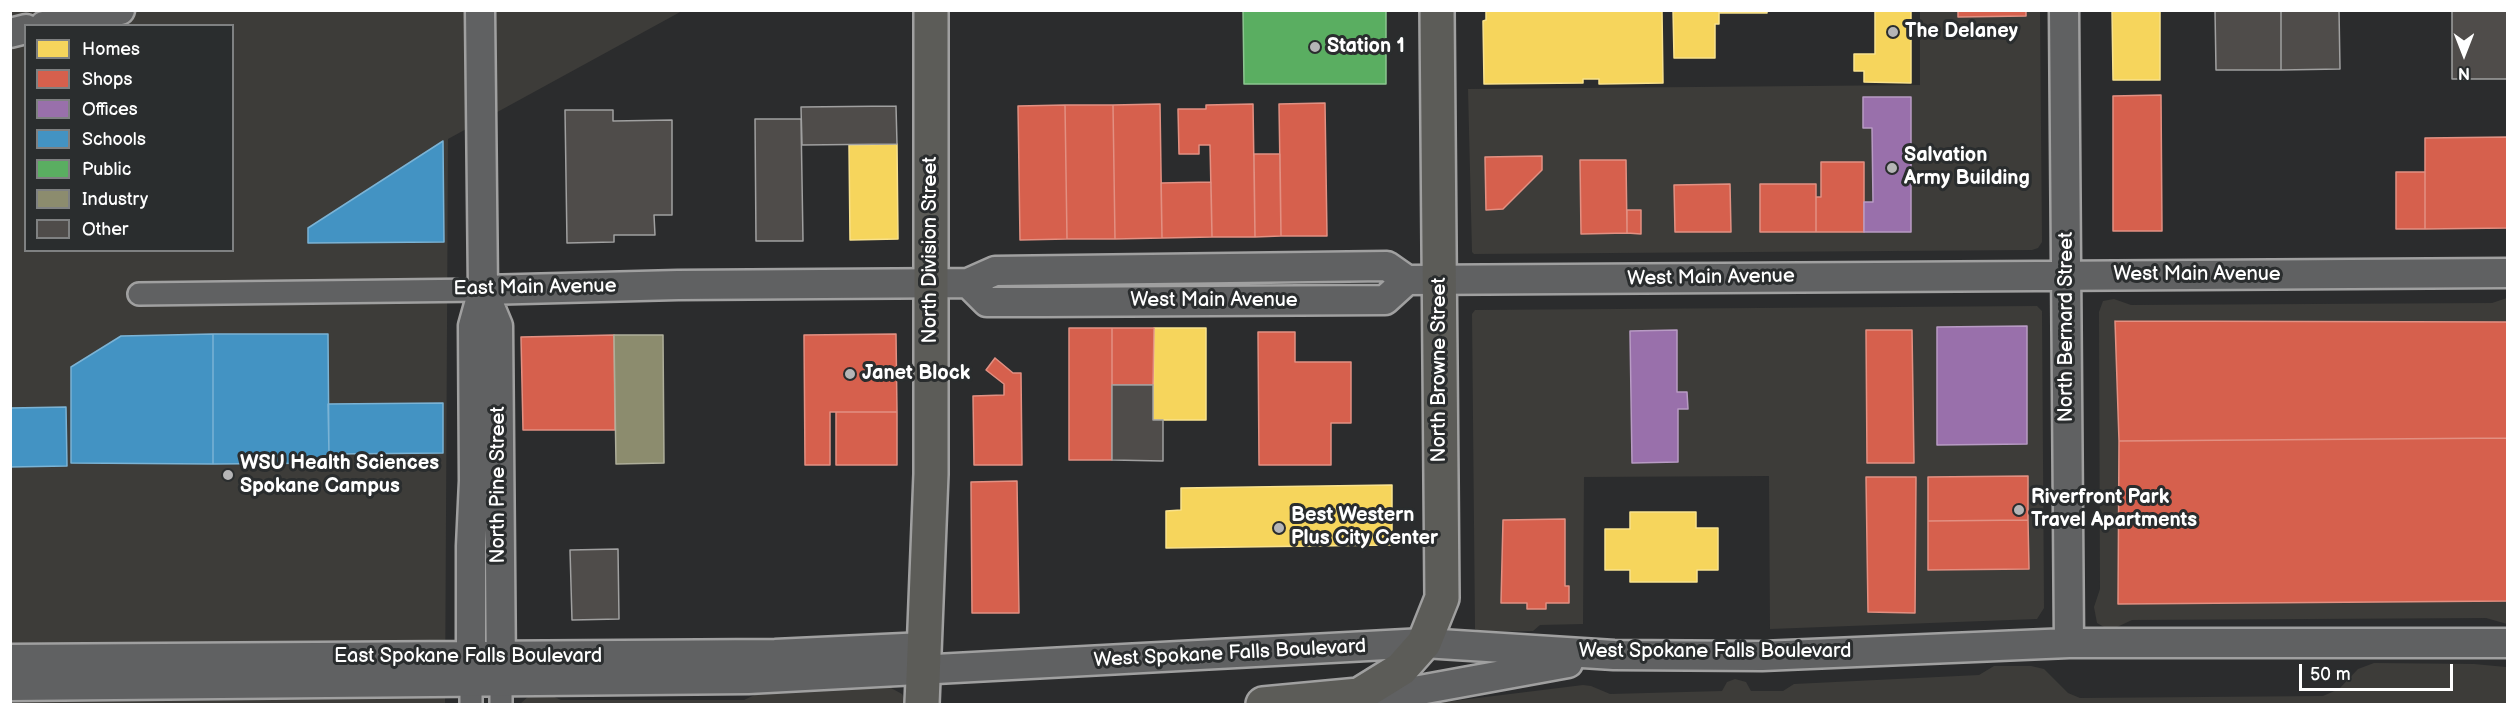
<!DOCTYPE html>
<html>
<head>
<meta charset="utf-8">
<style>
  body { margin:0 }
  #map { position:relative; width:2518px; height:715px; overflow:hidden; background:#2b2c2d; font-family:"Balsamiq Sans",sans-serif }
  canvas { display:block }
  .frame { position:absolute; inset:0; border:12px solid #fff; pointer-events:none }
  .legend { position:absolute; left:24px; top:24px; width:210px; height:228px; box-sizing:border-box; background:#2a2d2e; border:2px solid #7f8182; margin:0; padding:8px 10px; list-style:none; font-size:18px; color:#fff }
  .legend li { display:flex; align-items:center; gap:12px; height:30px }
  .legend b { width:30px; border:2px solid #7f8182 }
  .north { position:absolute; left:2434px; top:24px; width:60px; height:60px; -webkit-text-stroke:4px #2a2d2e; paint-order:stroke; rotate:180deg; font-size:16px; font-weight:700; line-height:24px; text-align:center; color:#fff }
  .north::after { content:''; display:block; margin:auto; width:21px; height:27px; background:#fff; clip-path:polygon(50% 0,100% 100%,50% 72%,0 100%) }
  .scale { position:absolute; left:2299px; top:664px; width:154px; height:27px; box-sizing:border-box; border:3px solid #fff; border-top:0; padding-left:8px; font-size:18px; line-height:21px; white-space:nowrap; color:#fff; -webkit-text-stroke:4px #2a2d2e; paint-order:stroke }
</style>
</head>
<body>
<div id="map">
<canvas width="2518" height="715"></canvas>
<div class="frame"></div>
<ul class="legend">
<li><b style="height:16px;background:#f6d55c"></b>Homes</li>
<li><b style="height:16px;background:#d6604d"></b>Shops</li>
<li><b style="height:16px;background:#9970ab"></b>Offices</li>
<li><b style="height:16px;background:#4393c3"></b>Schools</li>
<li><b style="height:16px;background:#5aae61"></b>Public</li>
<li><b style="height:16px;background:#8c8c6e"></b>Industry</li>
<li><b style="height:16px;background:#4f4c4a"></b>Other</li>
</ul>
<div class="north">N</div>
<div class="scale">50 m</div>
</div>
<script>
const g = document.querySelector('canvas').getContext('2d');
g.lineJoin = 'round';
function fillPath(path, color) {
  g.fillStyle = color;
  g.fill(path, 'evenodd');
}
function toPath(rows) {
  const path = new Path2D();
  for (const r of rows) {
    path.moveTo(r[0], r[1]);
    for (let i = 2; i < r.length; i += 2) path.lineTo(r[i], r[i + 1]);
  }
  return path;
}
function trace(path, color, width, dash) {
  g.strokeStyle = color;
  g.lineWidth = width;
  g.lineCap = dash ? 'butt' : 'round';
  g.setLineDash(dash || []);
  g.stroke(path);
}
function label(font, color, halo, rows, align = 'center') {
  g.font = font + ' "Balsamiq Sans",sans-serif';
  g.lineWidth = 6;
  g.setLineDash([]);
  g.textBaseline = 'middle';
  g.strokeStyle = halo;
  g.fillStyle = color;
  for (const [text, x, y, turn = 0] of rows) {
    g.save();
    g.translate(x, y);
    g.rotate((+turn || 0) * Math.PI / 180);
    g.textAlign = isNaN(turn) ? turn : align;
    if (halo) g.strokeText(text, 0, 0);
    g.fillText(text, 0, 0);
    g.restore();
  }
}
fillPath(toPath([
  [10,11,682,11,448,139,445,704,11,704],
  [26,26,232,26,232,250,26,250],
  [1920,11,2040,11,2042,242,2038,248,2032,250,1474,254,1472,252,1468,89,1920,85],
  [2507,298,2507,624,2486,618,2132,620,2117,627,2104,627,2097,623,2094,607,2100,589,2099,312,2103,301,2114,299,2131,305,2492,303],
  [2037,306,2042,311,2044,608,2037,619,1770,629,1769,476,1584,477,1583,624,1540,625,1533,631,1480,632,1475,629,1472,314,1475,310],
  [2374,663,2474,664,2506,667,2507,704,1429,704,1583,685,1591,686,1610,694,1722,691,1727,682,1735,679,1746,682,1751,691,1783,691,1794,684,1979,675,1994,666,2031,666,2044,669,2068,693,2080,698,2323,696,2339,689,2358,669],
  [891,688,902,694,907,704,520,704,531,694,546,693,561,700,744,700,761,692]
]), '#3d3c39');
const homes = toPath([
  [1486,10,1662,10,1663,83,1599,84,1599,79,1583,79,1583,83,1484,84,1483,21,1486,20,1486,10],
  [1673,10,1719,10,1719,24,1715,24,1715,58,1674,58,1673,10],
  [1719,10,1767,10,1767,13,1719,13,1719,10],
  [1875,10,1911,10,1911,83,1864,82,1864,71,1854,71,1854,54,1875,54,1875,10],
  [2112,10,2160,10,2160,80,2113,80,2112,10],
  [897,144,898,239,850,240,849,145,897,144],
  [1154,328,1206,328,1206,420,1153,420,1154,328],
  [1392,485,1392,545,1166,548,1166,511,1181,510,1181,488,1392,485],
  [1630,512,1696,512,1696,528,1718,528,1718,570,1697,570,1697,582,1630,582,1630,570,1605,570,1605,529,1630,529,1630,512]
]);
fillPath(homes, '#f6d55c');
trace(homes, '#f9e28d', 1.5);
const shops = toPath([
  [1958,10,2026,10,2026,16,1958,17,1958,10],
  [2161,95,2162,231,2113,231,2113,96,2161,95],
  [1325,103,1327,236,1281,236,1279,104,1325,103],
  [1160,104,1162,238,1115,239,1113,105,1160,104],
  [1253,104,1255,237,1212,237,1210,145,1199,145,1199,154,1179,154,1178,109,1206,109,1206,105,1253,104],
  [1065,105,1113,105,1115,239,1067,239,1065,105],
  [1065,105,1067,239,1020,240,1018,106,1065,105],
  [2508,137,2508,228,2425,229,2425,138,2508,137],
  [1254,154,1280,154,1281,236,1255,237,1254,154],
  [1542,156,1542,170,1503,209,1486,210,1485,157,1542,156],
  [1580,160,1626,160,1627,233,1581,234,1580,160],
  [1821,162,1864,162,1864,232,1816,232,1816,197,1821,197,1821,162],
  [2396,172,2425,172,2425,229,2396,229,2396,172],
  [1211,182,1212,237,1162,238,1161,183,1211,182],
  [1730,184,1731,232,1675,232,1674,185,1730,184],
  [1760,184,1816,184,1816,232,1760,232,1760,184],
  [1627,210,1641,210,1641,234,1627,233,1627,210],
  [2115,321,2508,322,2508,438,2119,441,2115,321],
  [1069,328,1112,328,1112,460,1069,460,1069,328],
  [1112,328,1154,328,1153,385,1112,385,1112,328],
  [1866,330,1912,330,1914,463,1867,463,1866,330],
  [1258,332,1295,332,1295,362,1351,362,1351,423,1331,423,1331,465,1259,465,1258,332],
  [896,334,897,412,830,412,830,465,805,465,804,335,896,334],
  [614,335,615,430,523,430,521,337,614,335],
  [995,358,1013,373,1021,373,1022,465,974,465,973,396,1004,395,1004,384,986,370,995,358],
  [836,412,897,412,897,465,836,465,836,412],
  [2508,438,2508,601,2118,604,2119,441,2508,438],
  [2028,476,2028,520,1928,521,1928,477,2028,476],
  [1866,477,1916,477,1915,613,1868,612,1866,477],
  [1017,481,1019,613,972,613,971,482,1017,481],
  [1565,519,1565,586,1569,586,1569,603,1546,603,1546,609,1527,609,1527,603,1501,603,1503,520,1565,519],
  [2028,520,2029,569,1928,570,1928,521,2028,520]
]);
fillPath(shops, '#d6604d');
trace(shops, '#e29082', 1.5);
const offices = toPath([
  [1863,97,1911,97,1911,232,1864,232,1864,202,1873,202,1872,128,1863,128,1863,97],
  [2027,326,2027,444,1937,445,1937,327,2027,326],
  [1677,330,1677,392,1687,392,1688,409,1678,409,1678,462,1632,463,1630,331,1677,330]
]);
fillPath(offices, '#9970ab');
trace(offices, '#b89bc4', 1.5);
const schools = toPath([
  [443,141,444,242,308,243,308,228,443,141],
  [213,334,328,334,329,463,213,464,213,334],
  [213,334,213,464,71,463,71,367,121,336,213,334],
  [443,403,443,453,329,454,328,404,443,403],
  [66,407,67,466,10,467,10,408,66,407]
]);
fillPath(schools, '#4393c3');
trace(schools, '#7bb3d5', 1.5);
const public = toPath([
  [1243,10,1386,10,1386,84,1244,84,1243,10]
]);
fillPath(public, '#5aae61');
trace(public, '#8cc690', 1.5);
const industry = toPath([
  [614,335,663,335,664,463,616,464,614,335]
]);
fillPath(industry, '#8c8c6e');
trace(industry, '#aeae9a', 1.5);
const building = toPath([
  [2215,10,2281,10,2281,70,2216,70,2215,10],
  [2281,10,2339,10,2340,69,2281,70,2281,10],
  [2452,10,2508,10,2508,79,2452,79,2452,10],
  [896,106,897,144,802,145,801,107,896,106],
  [565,110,613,110,613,121,672,120,672,215,654,215,655,235,614,235,614,242,567,243,565,110],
  [755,119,801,119,803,241,756,241,755,119],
  [1112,385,1153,385,1153,420,1163,420,1163,461,1112,460,1112,385],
  [618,549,619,619,572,620,570,550,618,549]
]);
fillPath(building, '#4f4c4a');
trace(building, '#a0a0a0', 1.5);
const street = toPath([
  [139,294,483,290],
  [471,683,471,704],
  [501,683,501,704]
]);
const secondary = toPath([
  [2064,10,2069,643],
  [44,26,120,10],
  [10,33,26,29],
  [968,283,987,302,1043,302,1385,300,1407,280,2508,273],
  [483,290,678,285,968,283,995,271,1387,266,1407,280],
  [483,290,498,326,501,675],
  [10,659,775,654,925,647],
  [471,676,471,546,474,481,473,326,483,290,480,10],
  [10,686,748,679,1424,643,1614,655,1762,656,2069,643,2508,643],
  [1359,695,1420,690,1568,663]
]);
const primary = toPath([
  [922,704,931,474,931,10],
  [1263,704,1359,695,1401,669,1424,643,1442,598,1437,10]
]);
trace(street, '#a0a0a0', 26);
trace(secondary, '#a0a0a0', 33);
trace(primary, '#a0a0a0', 38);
trace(street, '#606162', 21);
trace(secondary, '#606162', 28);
trace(primary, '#5c5c58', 33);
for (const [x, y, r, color] of [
  [1893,32,6,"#b5b5b6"],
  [1315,47,6,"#b5b5b6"],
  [1892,168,6,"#b5b5b6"],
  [850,374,6,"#b5b5b6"],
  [228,475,6,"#b5b5b6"],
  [2019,510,6,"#b5b5b6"],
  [1279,528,6,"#b5b5b6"]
]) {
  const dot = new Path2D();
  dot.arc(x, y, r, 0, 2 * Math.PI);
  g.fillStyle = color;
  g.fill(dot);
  trace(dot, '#2a2d2e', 2);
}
label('bold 20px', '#fff', '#2a2d2e', [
  ["The Delaney",1905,32],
  ["Station 1",1327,47],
  ["Salvation",1904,156],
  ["Army Building",1904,179],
  ["Janet Block",862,374],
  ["WSU Health Sciences",240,464],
  ["Spokane Campus",240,487],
  ["Riverfront Park",2031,498],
  ["Travel Apartments",2031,521],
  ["Best Western",1291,516],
  ["Plus City Center",1291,539]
], 'left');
label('20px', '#fff', '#2a2d2e', [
  ["North Division Street",931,250,-90],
  ["West Main Avenue",2197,275],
  ["West Main Avenue",1711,278,-1],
  ["East Main Avenue",535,288,-1],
  ["West Main Avenue",1214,301],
  ["North Bernard Street",2067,327,-90],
  ["North Browne Street",1440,370,-90],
  ["North Pine Street",499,485,-90],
  ["West Spokane Falls Boulevard",1715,652],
  ["West Spokane Falls Boulevard",1230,654,-3],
  ["East Spokane Falls Boulevard",468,657]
]);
</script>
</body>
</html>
